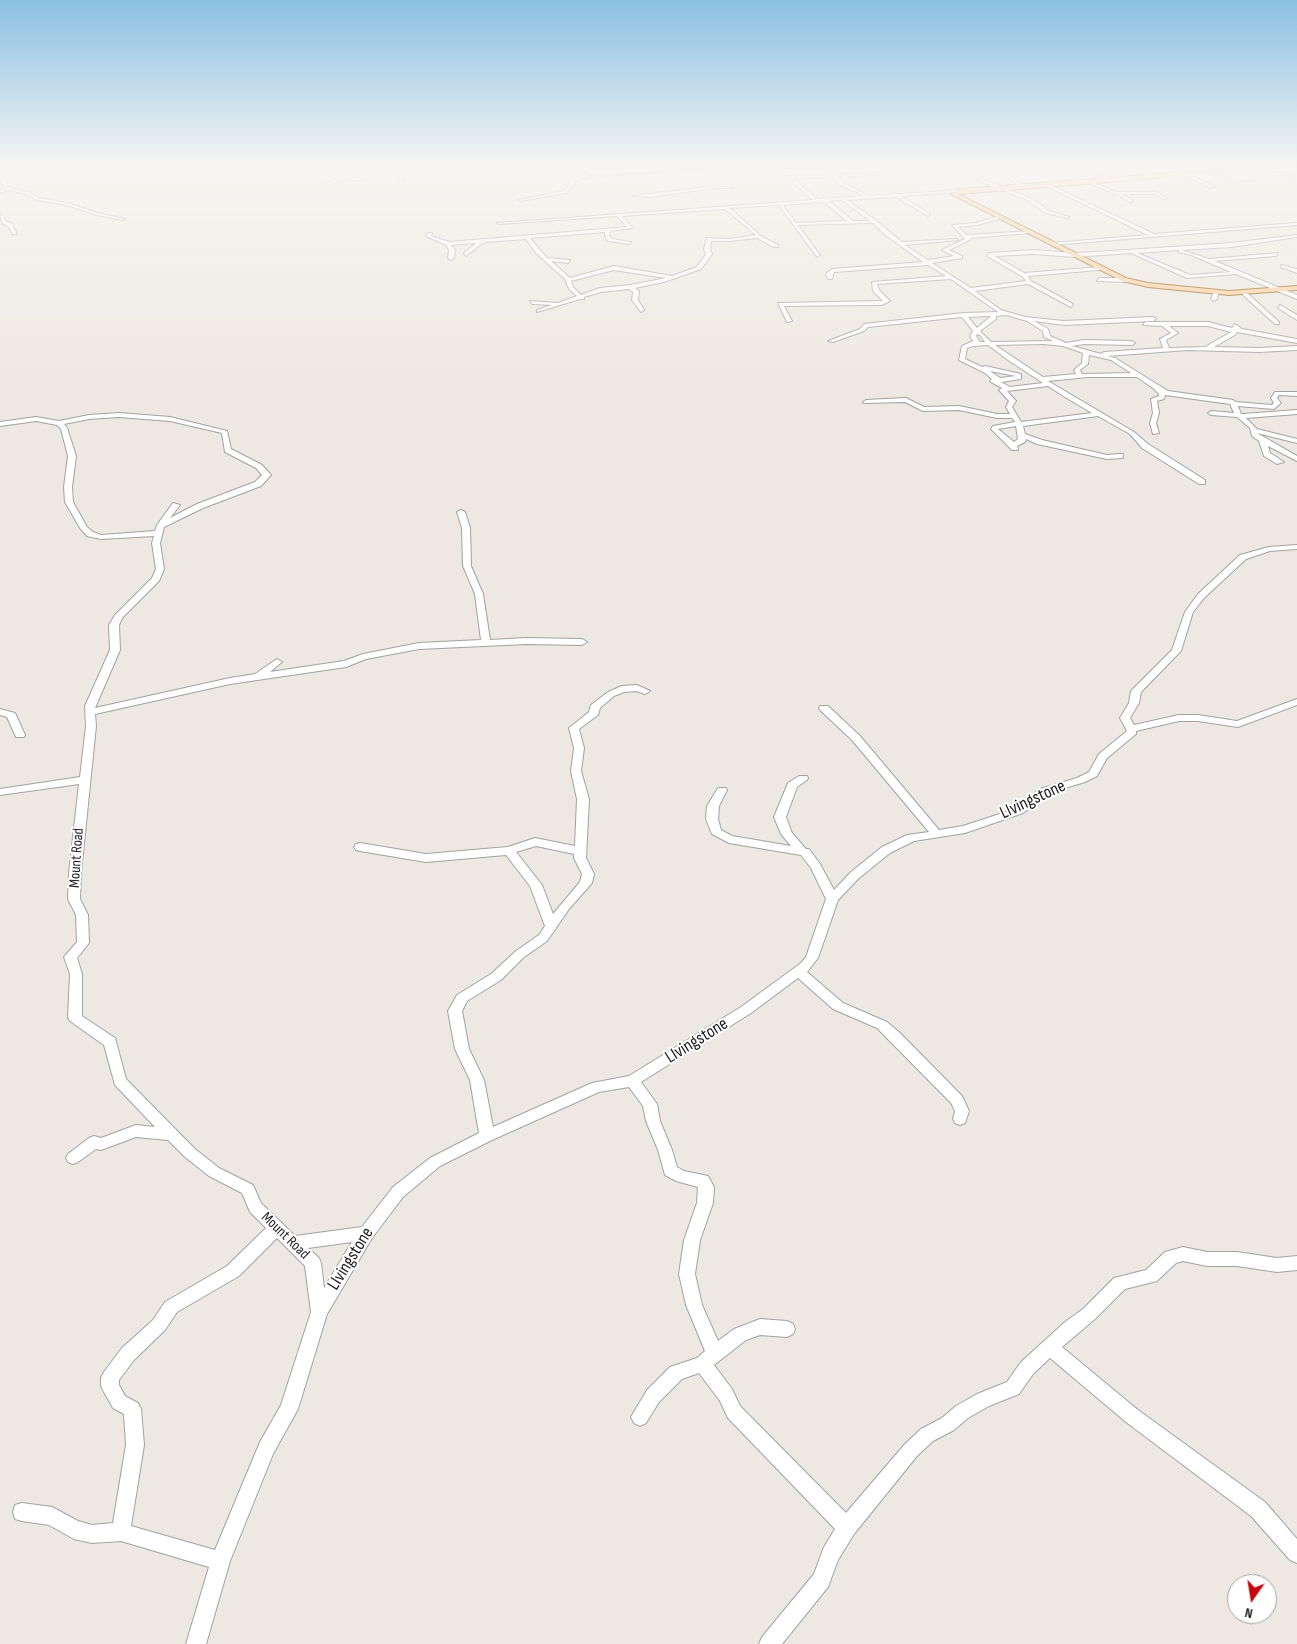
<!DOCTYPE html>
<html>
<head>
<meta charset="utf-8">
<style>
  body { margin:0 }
  #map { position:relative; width:1297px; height:1644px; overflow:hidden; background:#ede8e1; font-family:"Sofia Sans Condensed",sans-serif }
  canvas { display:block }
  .north { position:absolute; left:1227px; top:1574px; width:50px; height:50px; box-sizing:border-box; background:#fff; border:1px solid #a4a4a4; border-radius:50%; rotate:193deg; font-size:14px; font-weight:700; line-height:20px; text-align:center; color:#1b1b1b }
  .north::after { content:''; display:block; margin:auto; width:18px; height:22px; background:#c5020d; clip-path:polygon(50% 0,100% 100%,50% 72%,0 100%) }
</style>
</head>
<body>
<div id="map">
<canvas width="1297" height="1644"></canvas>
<div class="north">N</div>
</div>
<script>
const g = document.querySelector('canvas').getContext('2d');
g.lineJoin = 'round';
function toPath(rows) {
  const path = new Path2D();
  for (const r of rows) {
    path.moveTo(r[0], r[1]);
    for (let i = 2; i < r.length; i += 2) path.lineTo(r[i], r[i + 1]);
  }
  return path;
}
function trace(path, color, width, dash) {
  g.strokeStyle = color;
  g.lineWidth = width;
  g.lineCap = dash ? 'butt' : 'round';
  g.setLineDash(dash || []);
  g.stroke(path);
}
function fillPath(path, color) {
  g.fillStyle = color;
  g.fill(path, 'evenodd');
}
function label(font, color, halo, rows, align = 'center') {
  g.font = font + ' "Sofia Sans Condensed",sans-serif';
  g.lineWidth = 4;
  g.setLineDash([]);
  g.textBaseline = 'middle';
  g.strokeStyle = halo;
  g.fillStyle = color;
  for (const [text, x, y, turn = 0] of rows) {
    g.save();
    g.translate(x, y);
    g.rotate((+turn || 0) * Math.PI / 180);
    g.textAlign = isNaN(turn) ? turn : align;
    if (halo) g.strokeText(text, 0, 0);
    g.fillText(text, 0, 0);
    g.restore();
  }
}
const minor = toPath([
  [254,168,258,168,259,169,257,170,254,168],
  [346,168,350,168,328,182,324,181,346,168],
  [357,168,361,168,367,179,339,182,337,181,362,177,357,168],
  [407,168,412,168,401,174,405,179,401,179,396,174,407,168],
  [572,168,576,168,578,170,592,176,708,169,589,177,574,181,575,184,566,193,520,201,518,200,563,191,571,183,570,179,585,176,575,172,572,168],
  [825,168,829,168,835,175,879,173,878,175,838,177,844,183,869,196,960,190,958,192,901,196,930,214,928,216,896,197,847,200,873,218,902,242,956,239,958,240,905,245,928,260,954,256,942,250,965,239,952,225,976,223,999,216,1001,218,978,225,958,227,967,235,1031,231,1029,233,970,238,970,240,949,250,962,256,962,258,932,263,971,288,1026,281,1023,277,987,256,989,253,1034,250,1075,253,1112,251,1231,243,1297,235,1297,237,1231,247,1182,250,1209,259,1278,253,1276,256,1215,261,1297,295,1297,299,1236,274,1187,278,1131,253,1075,257,1034,254,995,256,1024,273,1101,267,1099,270,1028,276,1031,281,1073,304,1071,307,1028,284,975,291,1001,310,1025,317,1064,321,1153,317,1156,319,1153,321,1064,325,1034,321,1048,329,1050,336,1066,343,1084,340,1132,341,1135,343,1132,345,1084,344,1072,346,1101,354,1104,352,1163,348,1160,339,1171,333,1162,326,1144,325,1143,324,1146,322,1208,322,1232,328,1235,324,1242,329,1297,339,1297,343,1237,332,1235,335,1214,347,1259,348,1297,346,1297,350,1259,352,1188,350,1107,356,1115,358,1168,391,1233,400,1236,402,1272,405,1274,403,1271,398,1275,392,1297,392,1297,396,1279,395,1277,398,1281,403,1274,409,1238,406,1241,414,1243,414,1297,410,1297,414,1246,418,1257,429,1297,439,1297,443,1257,433,1297,456,1297,461,1268,446,1270,453,1284,462,1277,464,1264,456,1259,441,1252,436,1250,428,1237,417,1211,415,1208,413,1211,411,1234,413,1230,404,1165,395,1164,399,1157,401,1159,413,1156,423,1159,433,1153,434,1150,423,1153,413,1151,399,1159,396,1159,394,1153,388,1137,377,1088,377,1048,381,1134,432,1148,444,1205,480,1205,484,1199,484,1142,448,1130,434,1098,416,1023,426,1025,434,1042,440,1107,455,1120,454,1123,454,1123,458,1107,459,1037,444,1026,439,1025,442,1017,446,1018,450,1012,450,991,429,993,426,1015,422,1012,418,997,418,959,410,923,411,905,402,864,403,863,402,866,400,906,398,924,407,959,406,997,414,1010,414,1006,407,1009,401,999,390,1002,388,991,382,990,381,992,379,985,373,959,360,962,346,973,341,970,336,973,331,962,317,868,327,864,331,833,342,828,341,860,329,864,324,964,313,998,312,951,279,877,284,879,290,890,301,882,305,784,306,792,321,787,322,778,303,881,301,883,301,873,291,872,282,946,276,928,265,834,272,832,279,828,279,826,274,832,269,923,262,884,234,873,223,798,225,820,255,817,257,779,205,730,208,762,237,778,245,778,247,774,247,757,238,730,241,711,241,710,249,712,254,701,269,664,282,635,288,639,291,638,300,644,310,641,312,632,300,633,292,629,289,601,292,584,297,584,299,580,299,537,312,537,310,552,305,532,304,530,301,558,303,577,296,569,289,565,279,537,254,526,239,486,242,481,244,466,256,464,253,476,243,451,245,455,250,454,258,451,260,448,258,449,250,446,245,426,236,428,233,432,233,431,236,449,242,627,227,617,216,499,224,497,223,813,200,785,176,831,175,825,168],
  [833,177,840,185,864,196,818,199,793,179,833,177],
  [842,200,869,220,870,221,853,221,829,201,842,200],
  [824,202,847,221,796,223,783,205,824,202],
  [725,209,756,235,730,239,707,238,704,249,706,254,697,267,672,276,614,266,570,278,551,261,568,263,570,260,547,258,530,238,605,232,605,236,608,241,629,244,631,242,612,239,609,236,610,231,633,228,622,216,725,209],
  [1179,250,1179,252,1191,255,1231,272,1190,275,1137,253,1179,250],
  [614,270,666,278,630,285,600,288,581,295,573,287,571,281,614,270],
  [1006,315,1027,321,1043,331,1044,337,1053,341,991,342,980,331,996,319,996,316,1006,315],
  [991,316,977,328,968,317,991,316],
  [1169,326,1208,326,1231,332,1205,347,1169,348,1166,340,1178,333,1169,326],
  [977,334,980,335,985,342,980,342,976,336,977,334],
  [1044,344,1063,346,1083,353,1082,363,1074,370,1076,374,1043,377,995,345,1044,344],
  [988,345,1008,360,1043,383,1010,387,1001,382,1021,379,1021,374,985,366,982,367,965,359,967,348,973,346,988,345],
  [1089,355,1111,360,1131,373,1082,374,1080,370,1088,364,1089,355],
  [990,371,1016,376,1000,378,990,371],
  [1048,386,1065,397,1092,413,1021,422,1012,407,1016,401,1007,391,1048,386],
  [1016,426,1018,439,1014,442,998,429,1016,426],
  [884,168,889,168,891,169,889,170,884,168],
  [994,168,998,168,1025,186,1021,187,994,168],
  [1081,168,1086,168,1113,179,1109,180,1081,168],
  [1129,168,1134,168,1157,176,1153,177,1129,168],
  [1223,168,1291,174,1297,177,1297,180,1290,176,1222,170,1223,168],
  [1212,170,1236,180,1255,181,1233,182,1212,172,1212,170],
  [709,171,783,171,785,172,708,173,709,171],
  [1182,172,1184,172,1215,187,1211,188,1182,174,1182,172],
  [0,175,6,178,5,182,10,188,29,192,39,198,68,203,98,213,125,219,123,220,97,215,67,205,36,200,26,194,8,190,0,193,0,190,5,188,1,182,0,175],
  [980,178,1033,199,1049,211,1069,217,1067,218,1045,213,1029,201,978,180,980,178],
  [1087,180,1117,192,1156,192,1167,198,1163,199,1155,194,1123,194,1133,201,1131,203,1119,196,1087,182,1087,180],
  [1046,183,1154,234,1297,223,1297,225,1053,245,1051,243,1148,235,1044,185,1046,183],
  [714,186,734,188,714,188,651,197,633,196,714,186],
  [0,211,6,221,12,224,17,234,13,234,8,226,2,223,0,211],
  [1281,265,1297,269,1297,273,1281,267,1281,265],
  [1099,278,1124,278,1127,280,1124,282,1097,281,1099,278],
  [1214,291,1219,292,1217,299,1214,301,1211,299,1214,291],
  [1243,293,1247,293,1279,322,1279,324,1275,324,1243,295,1243,293],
  [1280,305,1297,315,1297,320,1278,308,1280,305],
  [119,413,170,417,227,431,231,449,262,465,271,475,261,486,203,508,164,527,160,543,164,569,159,581,122,618,119,625,120,650,95,708,230,678,255,674,277,659,282,662,270,672,344,661,363,654,419,643,481,640,475,594,463,566,462,528,457,512,461,510,465,512,470,528,471,566,483,594,490,640,526,638,582,639,587,642,582,645,526,644,419,649,366,659,346,667,230,684,95,714,96,726,81,873,80,899,88,915,89,943,77,958,82,974,82,1016,115,1038,126,1079,195,1149,219,1168,253,1185,261,1203,295,1236,362,1227,393,1187,430,1158,479,1133,470,1080,455,1049,448,1011,457,995,491,974,516,951,539,935,545,926,530,886,506,855,426,862,360,851,356,850,354,847,356,844,360,843,426,854,508,847,535,838,575,846,577,799,571,771,574,748,569,728,589,712,591,705,608,692,622,686,637,685,650,691,645,694,636,691,624,692,614,696,600,708,598,715,579,729,584,748,581,771,589,799,586,858,594,874,592,883,569,909,547,941,524,957,501,980,467,1001,462,1011,469,1049,484,1080,493,1127,592,1083,629,1076,741,1007,801,963,806,957,826,899,811,868,801,855,729,843,712,834,706,819,707,806,718,788,726,788,727,790,719,806,718,819,721,830,732,836,791,846,781,834,774,817,788,783,799,776,807,776,808,778,807,780,797,787,786,817,792,833,806,849,809,849,820,864,834,890,851,872,882,847,907,835,929,832,852,740,820,710,819,708,820,706,828,706,860,736,939,830,963,826,1015,809,1040,789,1077,778,1089,772,1099,754,1127,731,1120,718,1129,703,1131,691,1172,650,1185,612,1198,594,1240,555,1269,547,1297,545,1297,549,1270,551,1246,559,1204,598,1193,612,1181,651,1141,692,1139,703,1130,718,1134,725,1179,715,1198,715,1237,721,1297,699,1297,705,1238,727,1198,721,1179,721,1136,731,1136,734,1107,758,1097,776,1085,782,1048,793,1023,813,965,833,914,841,890,853,859,878,838,900,818,958,807,972,843,1003,887,1022,900,1033,962,1096,969,1111,965,1123,960,1125,955,1123,953,1119,955,1111,951,1103,877,1028,833,1009,798,978,751,1013,641,1082,657,1104,660,1121,672,1150,677,1167,684,1171,708,1176,714,1187,713,1203,700,1240,695,1274,702,1305,718,1341,734,1329,760,1319,787,1321,793,1324,795,1329,793,1334,787,1337,760,1335,746,1340,714,1365,732,1389,740,1406,846,1513,905,1444,921,1429,942,1418,956,1406,977,1394,1007,1382,1021,1362,1065,1322,1083,1309,1114,1278,1146,1270,1165,1252,1183,1247,1207,1252,1237,1252,1277,1258,1297,1256,1297,1270,1277,1272,1237,1266,1207,1266,1183,1261,1176,1263,1157,1281,1125,1289,1095,1319,1062,1347,1138,1410,1265,1502,1297,1539,1297,1563,1290,1560,1251,1516,1126,1422,1050,1358,1033,1374,1019,1394,989,1406,968,1418,954,1430,933,1441,917,1456,854,1534,838,1560,828,1587,782,1644,759,1644,762,1637,814,1574,824,1547,835,1529,728,1418,720,1401,699,1373,682,1379,659,1402,646,1423,640,1426,634,1423,631,1417,647,1390,670,1367,697,1358,705,1351,686,1305,679,1274,684,1240,697,1203,698,1187,676,1181,665,1175,658,1150,646,1121,643,1106,629,1087,599,1092,492,1140,440,1166,403,1197,372,1238,327,1314,298,1409,273,1454,230,1561,206,1644,186,1644,209,1567,121,1541,92,1543,74,1539,49,1525,22,1521,15,1519,13,1512,15,1505,22,1503,52,1507,78,1521,92,1525,113,1523,126,1445,124,1414,113,1408,104,1392,101,1386,101,1378,104,1372,122,1348,153,1320,165,1302,227,1266,266,1228,250,1212,242,1193,209,1176,185,1157,168,1140,136,1137,101,1150,96,1149,78,1162,73,1164,68,1162,66,1158,68,1154,89,1138,94,1136,101,1138,136,1125,155,1127,115,1085,104,1045,70,1021,68,1018,70,974,64,957,77,942,76,915,68,899,69,873,79,784,0,795,0,789,80,777,86,726,85,706,110,650,109,625,115,615,152,578,156,569,152,543,154,536,101,539,87,536,80,528,65,502,64,487,68,456,61,429,57,425,36,421,0,426,0,422,36,417,59,421,89,415,119,413],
  [119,417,170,421,222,433,225,452,256,468,262,475,255,482,197,504,170,518,180,505,173,503,157,525,155,531,101,535,93,532,87,527,73,502,72,487,76,456,67,428,64,424,89,419,119,417],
  [536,846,574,854,574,858,582,874,580,882,553,914,542,885,516,852,536,846],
  [277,1238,305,1266,311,1312,281,1405,260,1442,215,1550,131,1526,144,1445,141,1409,138,1403,125,1396,119,1385,119,1380,134,1360,165,1330,177,1312,239,1276,277,1238],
  [352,1242,324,1288,321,1263,319,1258,308,1248,352,1242],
  [0,709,15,713,25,735,24,737,16,737,7,717,0,715,0,709]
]);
const major = toPath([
  [1216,168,1230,168,1135,180,958,194,1126,278,1148,283,1229,291,1297,286,1297,290,1229,295,1148,287,1122,281,951,194,958,189,1135,176,1216,168]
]);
trace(minor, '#a2a2a2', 2);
trace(major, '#925a01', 2);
fillPath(minor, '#fff');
fillPath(major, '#fbcb98');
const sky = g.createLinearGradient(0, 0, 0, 398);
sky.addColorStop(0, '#8bc0e3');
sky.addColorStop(0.42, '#f7f5f2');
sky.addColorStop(1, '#f7f5f200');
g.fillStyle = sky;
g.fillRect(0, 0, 1297, 398);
label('15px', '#1b1b1b', '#fff', [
  ["Mount Road",77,858,-86],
  ["Mount Road",285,1236,44]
]);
label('18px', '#1b1b1b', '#fff', [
  ["LIvingstone",1033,800,-25],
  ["LIvingstone",697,1041,-32],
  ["LIvingstone",351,1259,-58]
]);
</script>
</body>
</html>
